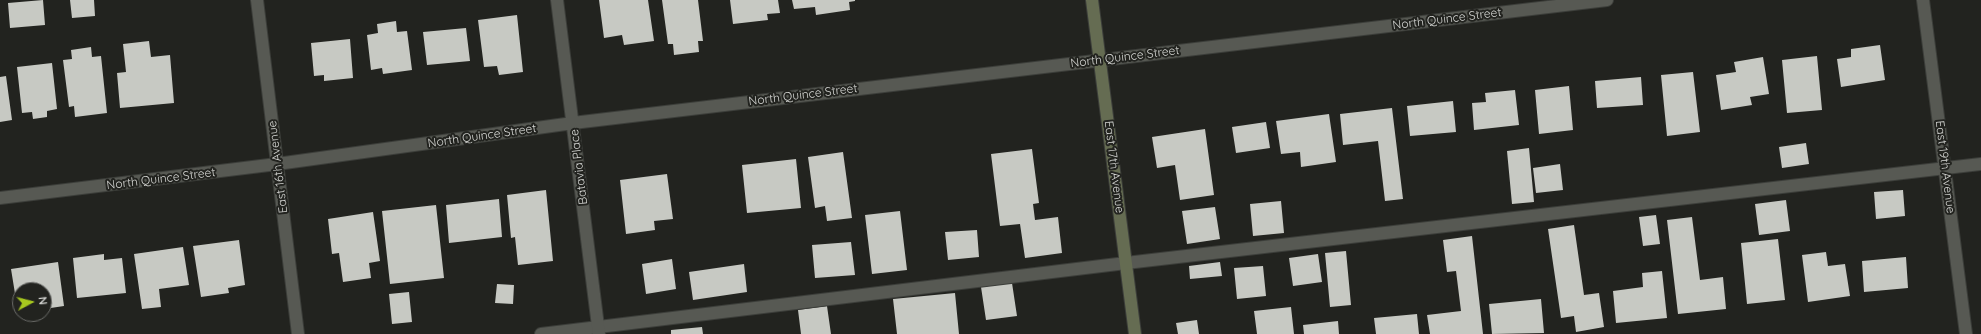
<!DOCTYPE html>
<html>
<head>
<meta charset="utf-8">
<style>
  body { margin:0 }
  #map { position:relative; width:1981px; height:334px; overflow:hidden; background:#22231f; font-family:Quicksand,sans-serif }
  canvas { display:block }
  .north { position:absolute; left:12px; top:282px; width:40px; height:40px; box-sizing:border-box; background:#22231f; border:1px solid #6a6b68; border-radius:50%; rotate:83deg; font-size:11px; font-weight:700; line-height:16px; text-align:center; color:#d7d8d5 }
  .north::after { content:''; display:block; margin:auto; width:14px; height:18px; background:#a7c81f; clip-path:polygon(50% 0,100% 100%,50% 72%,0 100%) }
</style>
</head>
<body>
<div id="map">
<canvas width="1981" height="334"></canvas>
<div class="north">N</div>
</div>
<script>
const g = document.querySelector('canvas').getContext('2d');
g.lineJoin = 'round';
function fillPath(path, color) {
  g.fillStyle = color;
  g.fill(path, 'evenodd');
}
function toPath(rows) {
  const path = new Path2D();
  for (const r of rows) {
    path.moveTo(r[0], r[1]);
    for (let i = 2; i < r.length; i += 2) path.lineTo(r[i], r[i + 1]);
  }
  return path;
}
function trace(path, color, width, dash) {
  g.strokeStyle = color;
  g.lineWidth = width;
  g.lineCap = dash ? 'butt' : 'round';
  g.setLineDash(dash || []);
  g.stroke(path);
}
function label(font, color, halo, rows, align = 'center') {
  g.font = font + ' Quicksand,sans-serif';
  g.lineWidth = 4;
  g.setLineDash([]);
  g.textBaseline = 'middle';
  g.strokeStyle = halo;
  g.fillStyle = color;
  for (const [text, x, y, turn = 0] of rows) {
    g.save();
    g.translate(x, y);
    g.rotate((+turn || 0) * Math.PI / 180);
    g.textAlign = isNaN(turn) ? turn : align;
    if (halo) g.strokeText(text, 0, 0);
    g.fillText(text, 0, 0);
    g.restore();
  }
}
fillPath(toPath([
  [43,0,45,25,10,28,8,3],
  [70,0,94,0,95,16,72,18],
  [599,0,648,0,654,41,624,45,622,35,604,38],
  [662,0,698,0,703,41,698,41,699,52,674,55,673,44,668,44],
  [730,0,778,0,780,13,767,14,768,20,733,24],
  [792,0,855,0,855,1,849,2,850,10,816,15,815,7,794,9],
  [517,15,523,72,499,75,497,66,484,67,478,20],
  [396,21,397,32,407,31,412,70,383,74,382,68,371,70,367,35,378,33,377,24],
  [466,28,470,61,427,65,423,32],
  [350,39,353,78,324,81,324,75,314,76,311,43],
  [149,41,151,57,170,55,174,103,120,108,117,73,126,72,123,44],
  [1880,45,1885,80,1841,87,1837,59,1851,57,1851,49],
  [91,47,92,57,101,56,107,113,75,117,74,106,69,107,63,60,72,59,71,50],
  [1817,56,1822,110,1787,113,1782,60],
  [1763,57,1769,94,1750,97,1752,105,1721,110,1716,75,1736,72,1734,62],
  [52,63,57,109,47,111,47,117,33,119,32,112,22,113,17,67],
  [1693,72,1700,132,1667,136,1661,75],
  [6,76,12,120,0,122,0,77],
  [1641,77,1643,105,1597,108,1595,81],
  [1569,86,1573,130,1539,134,1535,90],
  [1515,90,1519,125,1474,130,1472,103,1486,102,1485,93],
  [1453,101,1456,132,1410,136,1407,106],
  [1392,108,1403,199,1385,201,1378,141,1343,145,1340,114],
  [1329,114,1336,162,1301,167,1300,152,1281,154,1276,121],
  [1266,122,1270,148,1236,153,1232,127],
  [1205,129,1214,195,1180,200,1175,165,1157,168,1152,137],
  [1806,143,1809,164,1782,168,1779,147],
  [1529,148,1534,202,1512,204,1507,151],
  [1032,149,1039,203,1033,204,1035,220,1058,217,1062,253,1025,258,1020,224,1000,226,991,154],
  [843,152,852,218,827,221,825,206,815,208,808,157],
  [796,159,801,208,747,213,742,165],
  [1560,164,1563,190,1536,193,1533,168],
  [667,174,673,219,654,221,655,230,626,234,620,180],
  [546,190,553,261,518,265,515,237,511,238,507,195],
  [1903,190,1905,216,1876,219,1874,192],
  [499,199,502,237,449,243,446,205],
  [1786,200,1790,231,1759,235,1755,204],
  [1281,201,1284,233,1253,236,1250,204],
  [436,205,444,278,390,284,382,211],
  [1215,207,1220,239,1187,244,1182,211],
  [900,211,907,270,872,274,865,215],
  [373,212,380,261,369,263,371,278,343,282,339,253,332,254,328,219],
  [1656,215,1660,244,1643,246,1639,217],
  [1692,217,1700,280,1723,277,1726,309,1678,314,1667,220],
  [1574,225,1584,295,1599,293,1604,327,1576,332,1574,316,1561,318,1548,229],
  [977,230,979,257,948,260,945,232],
  [1472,236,1483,334,1430,334,1427,315,1461,311,1456,271,1447,272,1443,240],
  [1778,239,1785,300,1747,304,1741,243],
  [239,240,245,285,228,288,229,293,201,297,193,246],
  [851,242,855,275,815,278,812,245],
  [183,247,189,285,159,289,161,307,142,309,134,254],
  [1346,251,1351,305,1330,307,1325,253],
  [1826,252,1828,266,1845,264,1850,296,1808,302,1802,255],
  [104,254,104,260,122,258,126,293,77,298,73,258],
  [1318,254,1322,282,1293,286,1289,258],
  [1906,257,1908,288,1864,292,1862,261],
  [672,259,676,289,646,294,642,264],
  [58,262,64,306,44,309,44,290,20,290,20,312,18,312,11,269],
  [1220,262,1222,276,1190,279,1189,266],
  [744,264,747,292,693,300,689,272],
  [1263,266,1266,296,1237,299,1234,268],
  [1662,271,1667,318,1616,323,1613,291,1643,287,1642,273],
  [1012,283,1017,316,986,320,981,287],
  [497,284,514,285,513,304,495,303],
  [409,292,412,322,392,324,389,294],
  [955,293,959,334,897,334,893,299],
  [1541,299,1544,333,1492,334,1489,304],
  [827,306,831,334,801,334,798,310],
  [1291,307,1294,334,1257,334,1254,311],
  [1417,314,1419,334,1376,334,1374,318],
  [1197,320,1199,334,1178,334,1176,323],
  [1338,321,1339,334,1304,334,1303,325],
  [702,327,703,334,671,334,671,330]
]), '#c7c9c3');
const lane = toPath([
  [541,334,1126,263,1981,164]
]);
const street = toPath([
  [257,0,298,334],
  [557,0,599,334],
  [1923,0,1966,334],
  [0,198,277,164,573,123,1607,0]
]);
const secondary = toPath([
  [1092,0,1135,334]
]);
trace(lane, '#3c3e3a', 14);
trace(street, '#3c3e3a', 14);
trace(secondary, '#3c3e3a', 14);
trace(lane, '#575953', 12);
trace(street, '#575953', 12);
trace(secondary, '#656c52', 12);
label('12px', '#d7d8d5', '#22231f', [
  ["North Quince Street",1447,19,-7],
  ["North Quince Street",1125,57,-7],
  ["North Quince Street",803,95,-7],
  ["North Quince Street",482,136,-8],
  ["East 16th Avenue",278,167,-97],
  ["Batavia Place",579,167,-97],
  ["East 17th Avenue",1114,167,83],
  ["East 19th Avenue",1945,167,83],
  ["North Quince Street",161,179,-7]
]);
</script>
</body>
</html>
